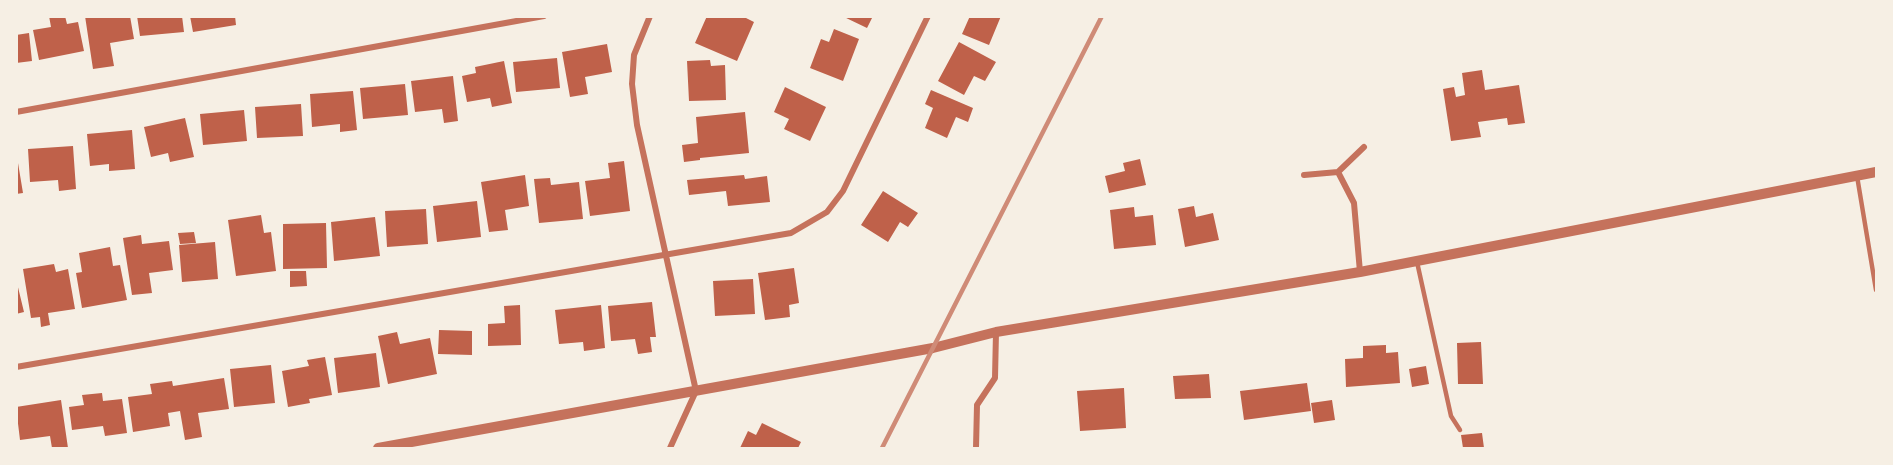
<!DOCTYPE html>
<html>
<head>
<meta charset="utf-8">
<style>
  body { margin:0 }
  #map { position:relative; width:1893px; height:465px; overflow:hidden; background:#f6efe4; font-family:"IBM Plex Sans",sans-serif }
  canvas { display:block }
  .frame { position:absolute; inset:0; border:18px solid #f6efe4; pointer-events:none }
</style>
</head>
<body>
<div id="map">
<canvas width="1893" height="465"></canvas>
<div class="frame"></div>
</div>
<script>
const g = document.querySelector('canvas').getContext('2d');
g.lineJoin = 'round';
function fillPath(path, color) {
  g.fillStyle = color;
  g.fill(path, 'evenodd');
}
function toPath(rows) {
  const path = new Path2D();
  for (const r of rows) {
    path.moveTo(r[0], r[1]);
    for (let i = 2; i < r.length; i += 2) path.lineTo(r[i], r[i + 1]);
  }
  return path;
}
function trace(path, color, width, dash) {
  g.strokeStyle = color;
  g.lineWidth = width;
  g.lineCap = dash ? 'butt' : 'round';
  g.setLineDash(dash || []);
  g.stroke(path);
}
fillPath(toPath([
  [49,16,65,16,67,24,78,22,84,51,39,60,33,30,51,27],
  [85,16,130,16,134,39,110,43,114,66,93,69],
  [137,16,182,16,184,32,140,36],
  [190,16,235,16,236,25,193,32],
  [707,16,742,16,754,22,737,61,695,43],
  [842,16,873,16,867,28],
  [970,16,1001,16,989,45,962,34],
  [834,29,859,39,843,81,810,68,821,39,829,42],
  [29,33,32,61,16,63,16,35],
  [959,42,996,62,985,81,974,76,964,95,938,81],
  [607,44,612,72,585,77,588,94,570,97,562,52],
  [557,58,560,88,516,92,513,62],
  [710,60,711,66,725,65,726,100,689,101,687,61],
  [504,61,512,103,492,107,490,98,467,102,462,76,476,73,475,67],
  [1482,70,1485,90,1519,85,1525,123,1508,125,1507,118,1478,122,1481,137,1451,141,1443,89,1454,87,1456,97,1465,95,1462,73],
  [453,76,458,121,444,123,442,109,415,112,411,81],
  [405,84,408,115,363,119,360,88],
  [785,87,826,107,810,141,784,129,789,119,774,112],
  [931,90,973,108,968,122,956,117,947,138,925,128,933,108,925,104],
  [353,91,357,130,340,132,340,124,312,127,310,94],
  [301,104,303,136,257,138,255,107],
  [244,110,247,141,203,145,200,114],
  [745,112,749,153,700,158,700,160,684,162,682,145,698,143,696,117],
  [185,118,194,157,170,162,168,153,151,157,144,127],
  [132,130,135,169,109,171,109,164,90,166,87,134],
  [73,146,76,189,59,191,58,180,30,182,28,149],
  [16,151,23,193,16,194],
  [1140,159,1146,185,1109,193,1105,176,1125,171,1123,163],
  [624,161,630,211,590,216,585,181,610,178,608,163],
  [525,175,529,206,505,210,508,230,489,232,481,182],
  [744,175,745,179,767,176,770,202,728,206,726,191,689,195,687,180],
  [550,178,551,185,579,182,583,219,539,223,534,179],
  [883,191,918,213,908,227,900,222,888,242,861,225],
  [477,201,481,237,437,242,433,206],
  [1194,206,1196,217,1213,213,1219,240,1185,247,1178,209],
  [1134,207,1135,217,1153,215,1156,245,1114,249,1110,210],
  [426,209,428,244,387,247,385,211],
  [261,215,264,233,271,232,276,271,236,276,228,220],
  [375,217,380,256,334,261,331,222],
  [326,223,327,268,283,269,283,224],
  [194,232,196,243,180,244,178,233],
  [141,235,142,244,169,241,173,270,149,273,152,293,132,295,123,238],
  [215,242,218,279,182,282,179,245],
  [110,247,113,266,120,265,127,300,82,308,76,273,82,272,79,253],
  [54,264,56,272,68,269,75,309,48,313,50,325,41,327,40,317,31,318,23,269],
  [794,268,799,303,789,305,790,317,765,320,758,273],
  [290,271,306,271,307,286,290,287],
  [16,279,24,312,16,314],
  [753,279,755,314,715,316,713,281],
  [652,302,656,337,650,337,652,352,638,354,635,339,611,341,608,306],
  [520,305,521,345,488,346,488,324,505,323,504,306],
  [601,305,605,348,584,351,583,342,559,344,555,310],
  [439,330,472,331,472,355,438,354],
  [397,332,400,344,430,338,437,374,388,384,378,336],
  [1481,342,1483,384,1458,384,1457,343],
  [1386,345,1386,353,1398,352,1400,383,1346,387,1345,359,1363,358,1363,346],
  [376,353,380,387,338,393,334,358],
  [325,357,332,395,309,399,310,403,288,407,282,371,309,366,307,360],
  [271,365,275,403,234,407,230,369],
  [1426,366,1429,384,1412,387,1409,369],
  [1209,374,1211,398,1175,399,1173,376],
  [224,378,229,409,198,413,202,437,185,440,180,411,168,413,170,426,133,432,128,397,152,394,150,384,172,381,173,386],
  [1307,383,1311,411,1244,420,1240,391],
  [1124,388,1126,428,1080,431,1077,391],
  [102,393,103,401,122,399,127,433,105,436,103,426,72,430,69,407,84,405,82,395],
  [61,400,68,448,52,448,50,436,20,440,16,407],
  [1332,400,1335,420,1314,423,1311,403],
  [762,423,801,442,798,448,740,448,748,431,756,435],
  [1482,433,1484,448,1463,448,1461,435]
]), '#bf614a');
trace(toPath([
  [1857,176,1876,290],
  [1417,262,1451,416,1460,430]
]), '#c5725c', 4.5);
trace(toPath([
  [650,16,634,55,632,84,637,125,696,391,670,448],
  [16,112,544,16],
  [1338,172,1354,203,1360,272],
  [1304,175,1338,172,1364,147],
  [16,367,791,233,827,212,843,191,928,16],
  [976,448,977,405,995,378,996,332]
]), '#c5725c', 6);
trace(toPath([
  [378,448,933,348,996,332,1360,272,1876,172]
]), '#c5725c', 10);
trace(toPath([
  [882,448,1102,16]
]), '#cf8b77', 4.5);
</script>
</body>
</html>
